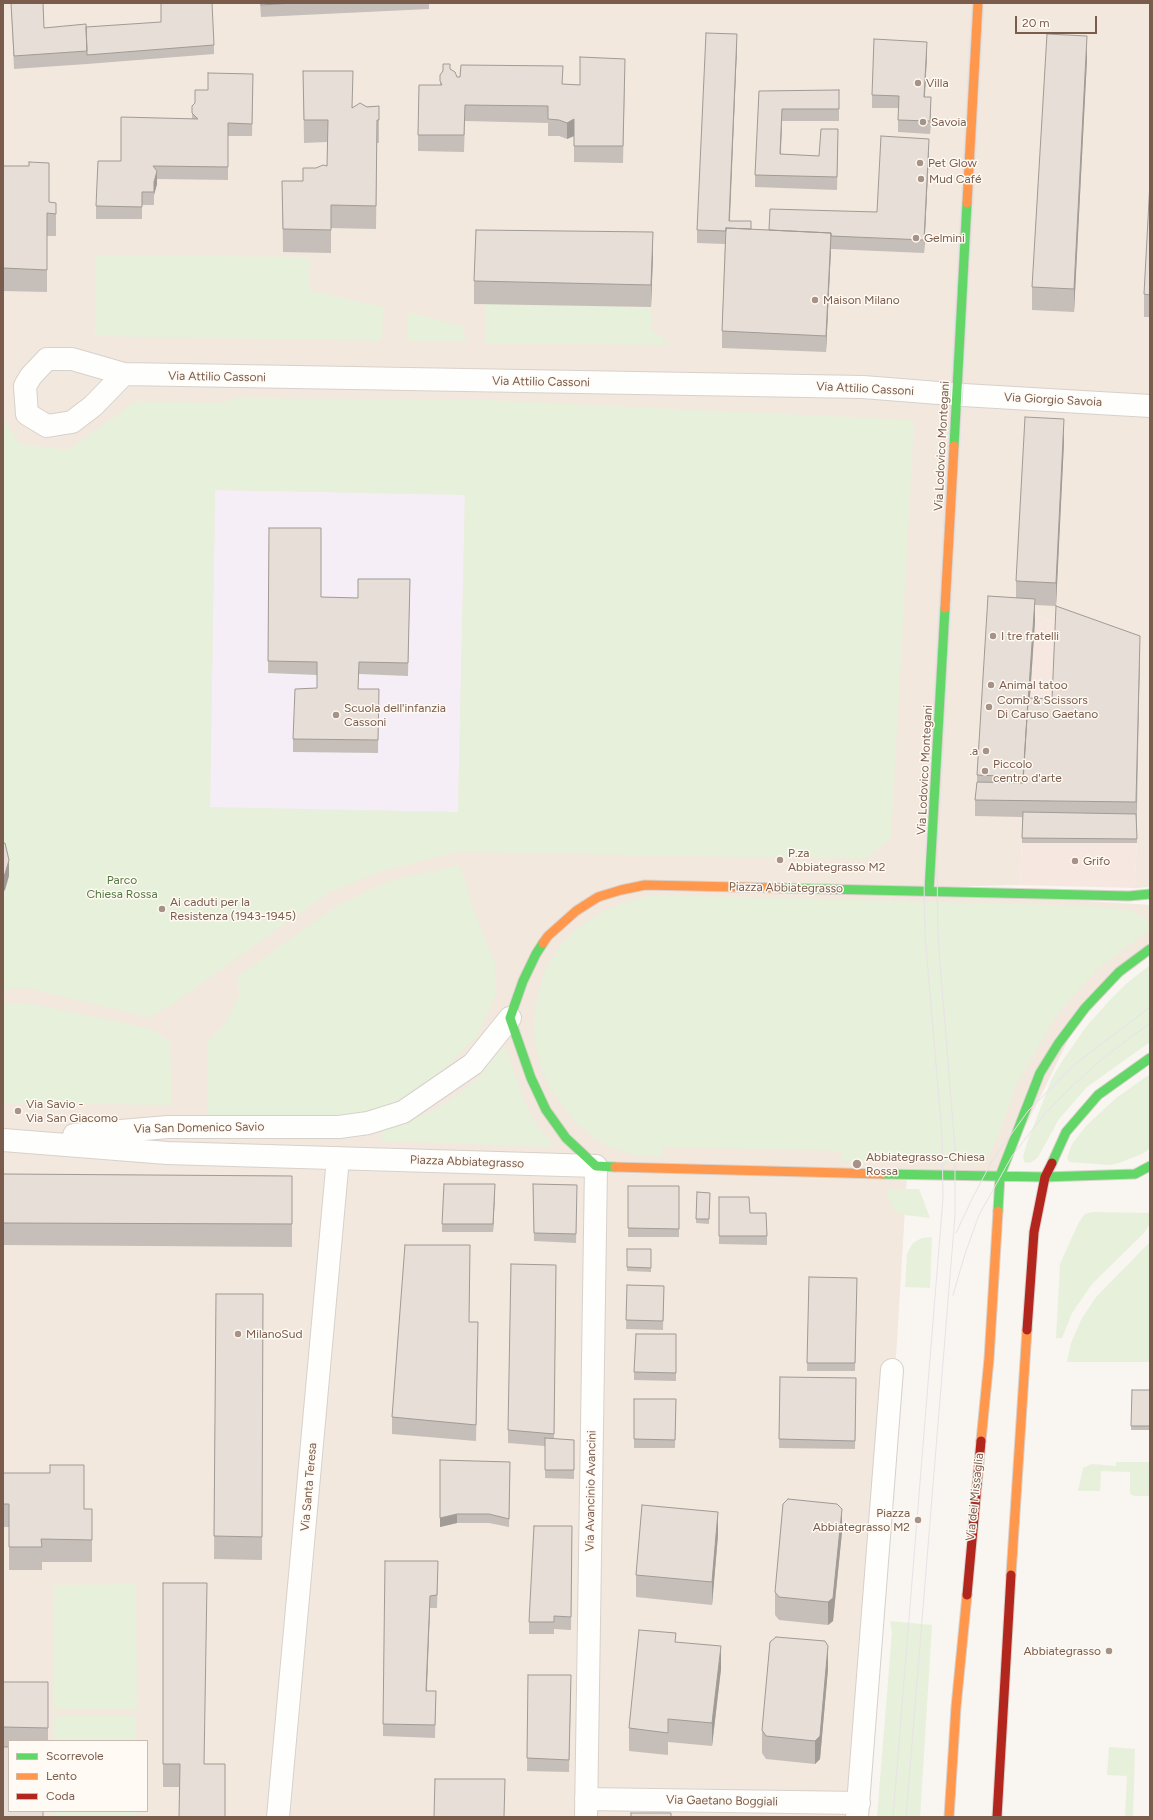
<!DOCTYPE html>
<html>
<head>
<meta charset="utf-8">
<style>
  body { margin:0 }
  #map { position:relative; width:1153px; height:1820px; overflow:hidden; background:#f9f5f0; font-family:Figtree,sans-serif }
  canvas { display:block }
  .frame { position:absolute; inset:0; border:4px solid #7a5c4d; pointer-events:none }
  .legend { position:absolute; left:8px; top:1740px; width:140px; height:72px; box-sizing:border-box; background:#fffaf3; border:1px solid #cabbb1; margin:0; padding:5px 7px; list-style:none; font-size:12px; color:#7a5c4d }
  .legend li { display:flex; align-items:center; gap:8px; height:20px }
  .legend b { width:20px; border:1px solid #cabbb1 }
  .scale { position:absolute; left:1015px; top:16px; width:82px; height:18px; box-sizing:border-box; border:2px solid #7a5c4d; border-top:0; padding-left:5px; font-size:12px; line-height:14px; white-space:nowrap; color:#7a5c4d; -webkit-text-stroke:3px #fffaf3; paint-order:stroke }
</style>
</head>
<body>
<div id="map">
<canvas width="1153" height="1820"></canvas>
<div class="frame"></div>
<ul class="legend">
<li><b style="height:5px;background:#63d668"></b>Scorrevole</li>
<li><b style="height:5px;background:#ff974d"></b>Lento</li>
<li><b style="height:5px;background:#b3261e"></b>Coda</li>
</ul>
<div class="scale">20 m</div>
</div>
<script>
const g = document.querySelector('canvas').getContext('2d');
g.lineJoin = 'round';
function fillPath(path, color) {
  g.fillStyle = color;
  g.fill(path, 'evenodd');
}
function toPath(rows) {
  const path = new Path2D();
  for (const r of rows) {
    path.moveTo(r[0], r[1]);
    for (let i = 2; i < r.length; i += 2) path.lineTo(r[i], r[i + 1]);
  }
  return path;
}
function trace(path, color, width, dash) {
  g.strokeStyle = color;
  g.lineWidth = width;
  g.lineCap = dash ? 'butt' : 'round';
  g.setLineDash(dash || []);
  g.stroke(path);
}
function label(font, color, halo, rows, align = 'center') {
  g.font = font + ' Figtree,sans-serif';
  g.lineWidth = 3;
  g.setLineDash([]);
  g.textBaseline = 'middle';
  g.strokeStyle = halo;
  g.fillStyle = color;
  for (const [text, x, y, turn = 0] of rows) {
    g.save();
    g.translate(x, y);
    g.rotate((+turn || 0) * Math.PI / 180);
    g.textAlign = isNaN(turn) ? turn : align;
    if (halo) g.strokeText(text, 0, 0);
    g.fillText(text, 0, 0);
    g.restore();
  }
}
fillPath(toPath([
  [3,3,977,3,929,891,1150,905,1150,948,1085,1006,1001,1176,3,1138],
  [981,3,1150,3,1150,887,1134,888,1137,843,1140,653,1034,614,1035,621,1028,714,1020,885,932,887],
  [3,1142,907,1176,868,1817,3,1817],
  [9,1741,147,1741,147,1811,9,1811]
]), '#f2e8de');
fillPath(toPath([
  [1034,614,1140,653,1137,843,1134,888,1020,885,1028,714,1035,621]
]), '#f6e8e1');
fillPath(toPath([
  [215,490,465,494,458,812,210,808]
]), '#f6eef6');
fillPath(toPath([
  [96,255,310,257,309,290,383,307,382,341,95,336],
  [485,304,651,307,651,329,671,345,485,343],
  [408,312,464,327,465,341,407,342],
  [237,398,487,400,911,420,914,424,891,838,866,859,457,852,382,871,328,893,170,1006,149,1017,28,988,3,989,3,418,20,444,68,450,136,401,218,403],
  [215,490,465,495,458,812,210,807],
  [460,865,475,913,495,963,496,995,477,1036,442,1072,398,1102,356,1116,208,1115,207,1043,226,1022,239,995,238,976,340,904,390,881],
  [660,895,1094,906,1129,910,1145,917,1150,920,1150,930,1098,969,1065,1005,1052,1023,1015,1087,998,1138,984,1163,841,1161,841,1151,661,1147,661,1157,652,1156,634,1155,610,1147,593,1137,576,1123,550,1088,541,1067,536,1048,534,1029,535,1010,544,972,562,943,575,930,607,909,643,897],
  [1150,965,1150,1042,1087,1087,1059,1119,1038,1157,1032,1162,1025,1163,1023,1157,1027,1143,1052,1078,1063,1060,1086,1027,1108,1002,1126,984],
  [3,1003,27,1003,152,1029,170,1042,172,1105,3,1103],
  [505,1048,508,1052,524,1101,537,1126,552,1141,552,1147,384,1141,381,1138,381,1134,384,1129,424,1115,439,1107,462,1092,482,1074,500,1049],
  [1150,1074,1150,1148,1144,1153,1119,1163,1110,1165,1069,1162,1067,1158,1072,1144,1086,1126,1116,1098],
  [887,1189,919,1189,930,1218,905,1215,895,1211,888,1199],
  [1093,1212,1150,1213,1150,1224,1143,1234,1092,1284,1072,1313,1062,1338,1056,1338,1060,1264,1079,1222,1085,1214],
  [932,1237,930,1288,905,1287,907,1254,910,1248,913,1243,922,1238],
  [1150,1242,1150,1362,1067,1362,1071,1343,1081,1320,1096,1297],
  [1116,1462,1150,1462,1150,1496,1134,1496,1130,1494,1130,1472,1101,1471,1100,1491,1078,1491,1083,1468,1092,1464,1116,1466],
  [136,1584,137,1709,54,1710,53,1585],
  [890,1621,932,1625,920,1817,877,1817,892,1632],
  [136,1716,136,1741,53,1741,53,1716],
  [1109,1747,1135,1749,1133,1817,1125,1817,1127,1776,1107,1775],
  [54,1811,137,1811,137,1817,54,1817]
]), '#e7f0db');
const street = toPath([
  [124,374,93,406,72,422,47,426,27,414,25,386,31,376,47,359,72,359,124,374,863,387,963,395,1150,406],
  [74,1135,168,1127,339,1127,368,1123,403,1112,473,1064,510,1018],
  [3,1140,167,1153,596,1166,586,1817],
  [586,1799,859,1803],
  [278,1817,338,1158],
  [857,1817,892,1370]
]);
const fast = toPath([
  [954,446,967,203],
  [780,888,1129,896,1150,894],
  [929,891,945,608],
  [543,943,536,954,523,981,510,1018,531,1078,546,1110,566,1138,596,1166,615,1167],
  [1052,1163,1066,1132,1098,1095,1150,1058],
  [882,1174,1045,1177,1135,1174,1150,1166],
  [998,1211,1000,1176,1040,1073,1058,1044,1085,1008,1119,972,1150,949]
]);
const slow = toPath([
  [967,203,978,3],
  [945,608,954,446],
  [543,943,548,936,576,911,598,897,621,890,645,885,780,888],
  [615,1167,882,1174],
  [981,1441,989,1359,998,1211],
  [1011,1575,1027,1330],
  [949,1817,956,1707,967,1595]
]);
const jam = toPath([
  [1027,1330,1034,1232,1045,1177,1052,1163],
  [967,1595,981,1441],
  [997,1817,1011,1575]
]);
trace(street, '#d7d1cb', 24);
trace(fast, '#d9d2cb', 11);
trace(slow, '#d9d2cb', 11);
trace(jam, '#d9d2cb', 11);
trace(street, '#fefefd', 22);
trace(fast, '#63d668', 9);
trace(slow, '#ff974d', 9);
trace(jam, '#b3261e', 9);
trace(toPath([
  [956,1233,972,1199,992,1161,1028,1111,1074,1065,1150,1007],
  [953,1295,965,1254,979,1215,1012,1156,1043,1116,1067,1091,1104,1057,1150,1023],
  [893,1817,943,1198,942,1135,925,935,924,882,972,3],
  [906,1817,955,1215,955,1149,938,937,937,864,984,3]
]), '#e6e3e7', 1);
fillPath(toPath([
  [11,3,43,3,44,28,86,27,214,45,214,54,87,64,14,69],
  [260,3,429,3,429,9,261,17],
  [737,47,730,221,751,229,769,230,877,212,929,152,924,253,831,249,826,352,722,348,722,331,725,244,697,243,697,230],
  [927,54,925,97,931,110,930,134,898,132,898,108,872,108,872,95],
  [1087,59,1074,312,1032,310,1032,287],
  [450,69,457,77,563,84,580,85,625,75,623,163,574,162,574,136,567,139,559,136,548,136,548,123,465,121,464,152,418,151,418,135,440,85,440,75],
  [303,71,353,107,379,106,379,143,377,143,376,229,331,228,331,253,283,252,282,181,303,181,316,168,327,166,327,142,304,143],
  [253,87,252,136,228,136,228,180,157,179,157,184,154,195,154,205,142,205,142,219,96,219,96,206,121,161,192,119,192,106,208,90],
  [759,91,839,109,839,121,782,121,781,154,819,156,838,142,837,190,755,187,755,175],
  [29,162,49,202,56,214,56,236,47,236,47,292,3,291,3,166,29,166],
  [1150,182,1150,317,1144,317,1144,294],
  [653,255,651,307,474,304,474,281],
  [1064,442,1056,606,1035,605,1035,621,1030,698,1052,699,1140,653,1137,816,1137,843,1022,843,1022,817,975,816,975,800,977,782,977,775,1016,598,1016,581],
  [269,528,321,597,358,598,410,579,408,676,359,674,358,689,379,689,378,753,293,752,293,739,317,688,317,675,268,673],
  [3,1174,292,1176,292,1247,3,1245],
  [533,1184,577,1185,576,1243,534,1241],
  [628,1186,679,1186,679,1237,628,1237],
  [697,1192,710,1193,709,1224,696,1223],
  [495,1193,493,1232,442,1232,442,1224],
  [719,1197,750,1213,767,1236,767,1245,719,1244],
  [627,1249,651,1249,651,1272,627,1271],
  [556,1265,554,1439,574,1440,574,1479,545,1478,545,1446,508,1443,508,1430],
  [809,1277,857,1278,855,1371,807,1371],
  [627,1285,664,1286,663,1330,626,1329],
  [216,1294,263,1294,262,1560,214,1559],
  [469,1322,478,1338,476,1441,392,1434,392,1417],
  [676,1334,676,1381,634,1380,634,1372],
  [780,1377,856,1378,855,1449,779,1448],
  [1132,1390,1150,1390,1150,1430,1131,1430],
  [634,1399,676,1399,675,1448,634,1448],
  [510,1462,509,1527,489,1523,457,1523,440,1527],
  [3,1473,84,1509,92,1509,92,1562,42,1562,42,1570,9,1570,9,1527,3,1527],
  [572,1526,571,1630,554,1629,554,1634,529,1634,529,1622],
  [842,1532,833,1621,828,1625,779,1620,775,1615,775,1592],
  [718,1535,712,1605,636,1597,636,1575],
  [438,1574,437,1608,430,1608,427,1691,436,1691,435,1738,383,1736,383,1724],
  [163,1583,207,1606,179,1787,163,1787],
  [676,1642,721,1669,712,1746,668,1742,668,1755,629,1751,629,1728],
  [828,1669,820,1759,815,1764,766,1759,762,1753,762,1730],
  [528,1675,571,1687,569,1772,527,1771],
  [3,1682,48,1682,48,1741,9,1741,9,1811,3,1817]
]), '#c6bfb9');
fillPath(toPath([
  [737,34,737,47,729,233,729,221],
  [1087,36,1087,59,1074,312,1074,289],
  [927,42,927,54,924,109,924,97],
  [931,97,931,110,930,134,930,121],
  [782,109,782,121,780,167,780,154],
  [574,119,574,136,567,139,567,123],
  [929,139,929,152,924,253,924,240],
  [157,171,157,184,154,195,154,182],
  [653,232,653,255,651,307,651,285],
  [831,233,831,249,826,352,826,336],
  [1064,419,1064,442,1056,606,1056,583],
  [1035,599,1035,621,1023,799,1023,777],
  [1140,636,1140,653,1136,818,1136,802],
  [9,860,9,876,5,890,3,892,3,875],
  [495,1184,495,1193,493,1232,493,1224],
  [842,1509,842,1532,833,1621,828,1625,828,1602],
  [718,1512,718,1535,712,1605,712,1582],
  [457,1514,457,1523,440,1527,440,1518],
  [430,1596,430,1608,426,1703,426,1691],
  [721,1646,721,1669,712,1746,712,1723],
  [828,1646,828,1669,820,1759,815,1764,815,1741]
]), '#a19b96');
const building = toPath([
  [11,3,43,3,44,28,86,24,87,51,14,56,11,3],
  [161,3,212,3,214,45,87,55,86,27,161,22,161,3],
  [261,3,293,3,261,5,261,3],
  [706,33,737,34,729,221,751,221,751,229,726,228,726,231,697,230,706,33],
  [1047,34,1087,36,1074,289,1032,287,1047,34],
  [874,39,927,42,924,97,931,97,930,121,898,120,899,96,872,95,874,39],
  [580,57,625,59,623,146,574,146,574,119,567,123,559,120,548,119,548,106,465,105,464,135,418,135,419,85,442,85,440,81,440,75,443,71,443,64,450,64,450,69,455,72,457,77,460,77,461,65,563,66,562,84,580,85,580,57],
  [303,71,353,71,352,108,360,103,367,107,379,106,379,120,377,120,376,206,331,205,331,230,283,229,282,181,303,181,303,168,316,168,323,165,327,166,328,120,304,120,303,71],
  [208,73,253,74,252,124,228,123,228,167,153,166,157,171,154,182,154,192,142,192,142,207,96,206,98,161,121,161,121,117,198,119,192,113,192,106,195,103,195,90,208,90,208,73],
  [839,90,839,109,782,109,780,154,819,156,821,129,838,129,837,177,755,175,759,91,839,90],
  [881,136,929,139,924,240,831,236,831,233,769,230,770,209,877,212,881,136],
  [29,162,49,163,49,202,56,203,56,214,47,213,47,270,3,268,3,166,29,166,29,162],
  [1150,182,1150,295,1144,294,1150,182],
  [726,228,831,233,826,336,722,331,726,228],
  [476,230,653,232,651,285,474,281,476,230],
  [1025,417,1064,419,1056,583,1016,581,1025,417],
  [269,528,321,528,321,597,358,598,358,579,410,579,408,663,359,662,358,689,379,689,378,740,293,739,295,689,317,688,317,662,268,661,269,528],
  [988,596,1035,599,1023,777,977,775,988,596],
  [1056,606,1140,636,1136,802,975,800,977,782,1023,783,1028,698,1052,699,1056,606],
  [1023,812,1136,814,1137,839,1022,838,1023,812],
  [3,843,5,843,9,860,5,874,3,875,3,843],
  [3,1174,292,1176,292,1224,3,1223,3,1174],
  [444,1184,495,1184,493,1224,442,1224,444,1184],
  [533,1184,577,1185,576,1234,534,1233,533,1184],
  [628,1186,679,1186,679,1229,628,1228,628,1186],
  [697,1192,710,1193,709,1219,696,1219,697,1192],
  [719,1197,749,1197,750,1213,766,1213,767,1236,719,1236,719,1197],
  [405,1245,470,1245,469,1322,478,1322,476,1425,392,1417,405,1245],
  [627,1249,651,1249,651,1268,627,1267,627,1249],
  [511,1264,556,1265,554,1434,508,1430,511,1264],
  [809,1277,857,1278,855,1363,807,1363,809,1277],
  [627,1285,664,1286,663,1321,626,1320,627,1285],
  [216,1294,263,1294,262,1537,214,1536,216,1294],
  [636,1334,676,1334,676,1373,634,1372,636,1334],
  [780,1377,856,1378,855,1441,779,1439,780,1377],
  [1132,1390,1150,1390,1150,1426,1131,1426,1132,1390],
  [634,1399,676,1399,675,1440,634,1439,634,1399],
  [545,1438,574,1440,574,1470,545,1470,545,1438],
  [440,1460,510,1462,509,1519,489,1514,457,1514,440,1518,440,1460],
  [50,1465,84,1465,84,1509,92,1509,92,1540,41,1539,42,1547,9,1547,9,1504,3,1504,3,1473,50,1473,50,1465],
  [788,1499,837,1504,842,1509,833,1598,828,1602,779,1597,775,1592,783,1504,788,1499],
  [642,1505,718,1512,712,1582,636,1575,642,1505],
  [534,1526,572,1526,571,1617,554,1616,554,1622,529,1622,534,1526],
  [385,1561,438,1561,437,1595,430,1596,426,1691,436,1691,435,1725,383,1724,385,1561],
  [163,1583,207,1583,204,1764,225,1764,225,1817,179,1817,180,1764,163,1764,163,1583],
  [639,1630,676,1633,675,1642,721,1646,712,1723,668,1719,668,1733,629,1728,639,1630],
  [776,1637,825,1641,828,1646,820,1736,815,1741,766,1736,762,1730,770,1642,776,1637],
  [528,1675,571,1675,569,1760,527,1758,528,1675],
  [3,1682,48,1682,48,1728,3,1727,3,1682],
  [3,1747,9,1747,9,1811,43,1811,43,1817,3,1817,3,1747],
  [435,1779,505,1779,504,1817,434,1817,435,1779],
  [631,1813,671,1813,671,1817,631,1817,631,1813]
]);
fillPath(building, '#e6ded7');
trace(building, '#a19b96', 1);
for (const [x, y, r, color] of [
  [918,83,4,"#a69286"],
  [923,122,4,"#a69286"],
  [920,163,4,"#a69286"],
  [921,179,4,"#a69286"],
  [916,238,4,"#a69286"],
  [815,300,4,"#a69286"],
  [993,636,4,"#a69286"],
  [991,685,4,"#a69286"],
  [989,707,4,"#a69286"],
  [336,715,4,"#a69286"],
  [986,751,4,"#a69286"],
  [985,771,4,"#a69286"],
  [780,860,4,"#a69286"],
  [1075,861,4,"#a69286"],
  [162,909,4,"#a69286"],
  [18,1111,4,"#a69286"],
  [857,1164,5,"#a69286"],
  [238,1334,4,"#a69286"],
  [918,1520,4,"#a69286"],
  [1109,1651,4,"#a69286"]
]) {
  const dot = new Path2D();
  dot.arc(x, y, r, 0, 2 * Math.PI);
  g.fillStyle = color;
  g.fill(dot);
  trace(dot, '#fffaf3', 1.5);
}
label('12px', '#7a5c4d', '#fffaf3', [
  ["Villa",926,83],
  ["Savoia",931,122],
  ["Pet Glow",928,163],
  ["Mud Café",929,179],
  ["Gelmini",924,238],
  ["Maison Milano",823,300],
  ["I tre fratelli",1001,636],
  ["Animal tatoo",999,685],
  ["Comb & Scissors",997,700],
  ["Di Caruso Gaetano",997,714],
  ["Scuola dell'infanzia",344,708],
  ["Cassoni",344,722],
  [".a",978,751,"right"],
  ["Piccolo",993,764],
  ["centro d'arte",993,778],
  ["P.za",788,853],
  ["Abbiategrasso M2",788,867],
  ["Grifo",1083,861],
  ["Ai caduti per la",170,902],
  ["Resistenza (1943-1945)",170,916],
  ["Via Savio -",26,1104],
  ["Via San Giacomo",26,1118],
  ["Abbiategrasso-Chiesa",866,1157],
  ["Rossa",866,1171],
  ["MilanoSud",246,1334],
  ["Piazza",910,1513,"right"],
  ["Abbiategrasso M2",910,1527,"right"],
  ["Abbiategrasso",1101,1651,"right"]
], 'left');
label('12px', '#7a5c4d', '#fffaf3', [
  ["Via Attilio Cassoni",217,377,1],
  ["Via Attilio Cassoni",541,382,1],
  ["Via Attilio Cassoni",865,389,3],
  ["Via Giorgio Savoia",1053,400,3],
  ["Via Lodovico Montegani",942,446,-87],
  ["Via Lodovico Montegani",925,770,-87],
  ["Piazza Abbiategrasso",786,888,1],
  ["Via San Domenico Savio",199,1128,-1],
  ["Piazza Abbiategrasso",467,1162,2],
  ["Via Santa Teresa",309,1487,-85],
  ["Via Avancinio Avancini",591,1491,-89],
  ["Via dei Missaglia",975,1497,-84],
  ["Via Gaetano Boggiali",722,1801,1]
]);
label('12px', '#537a41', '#fffaf3', [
  ["Parco",122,880],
  ["Chiesa Rossa",122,894]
]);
</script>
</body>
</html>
